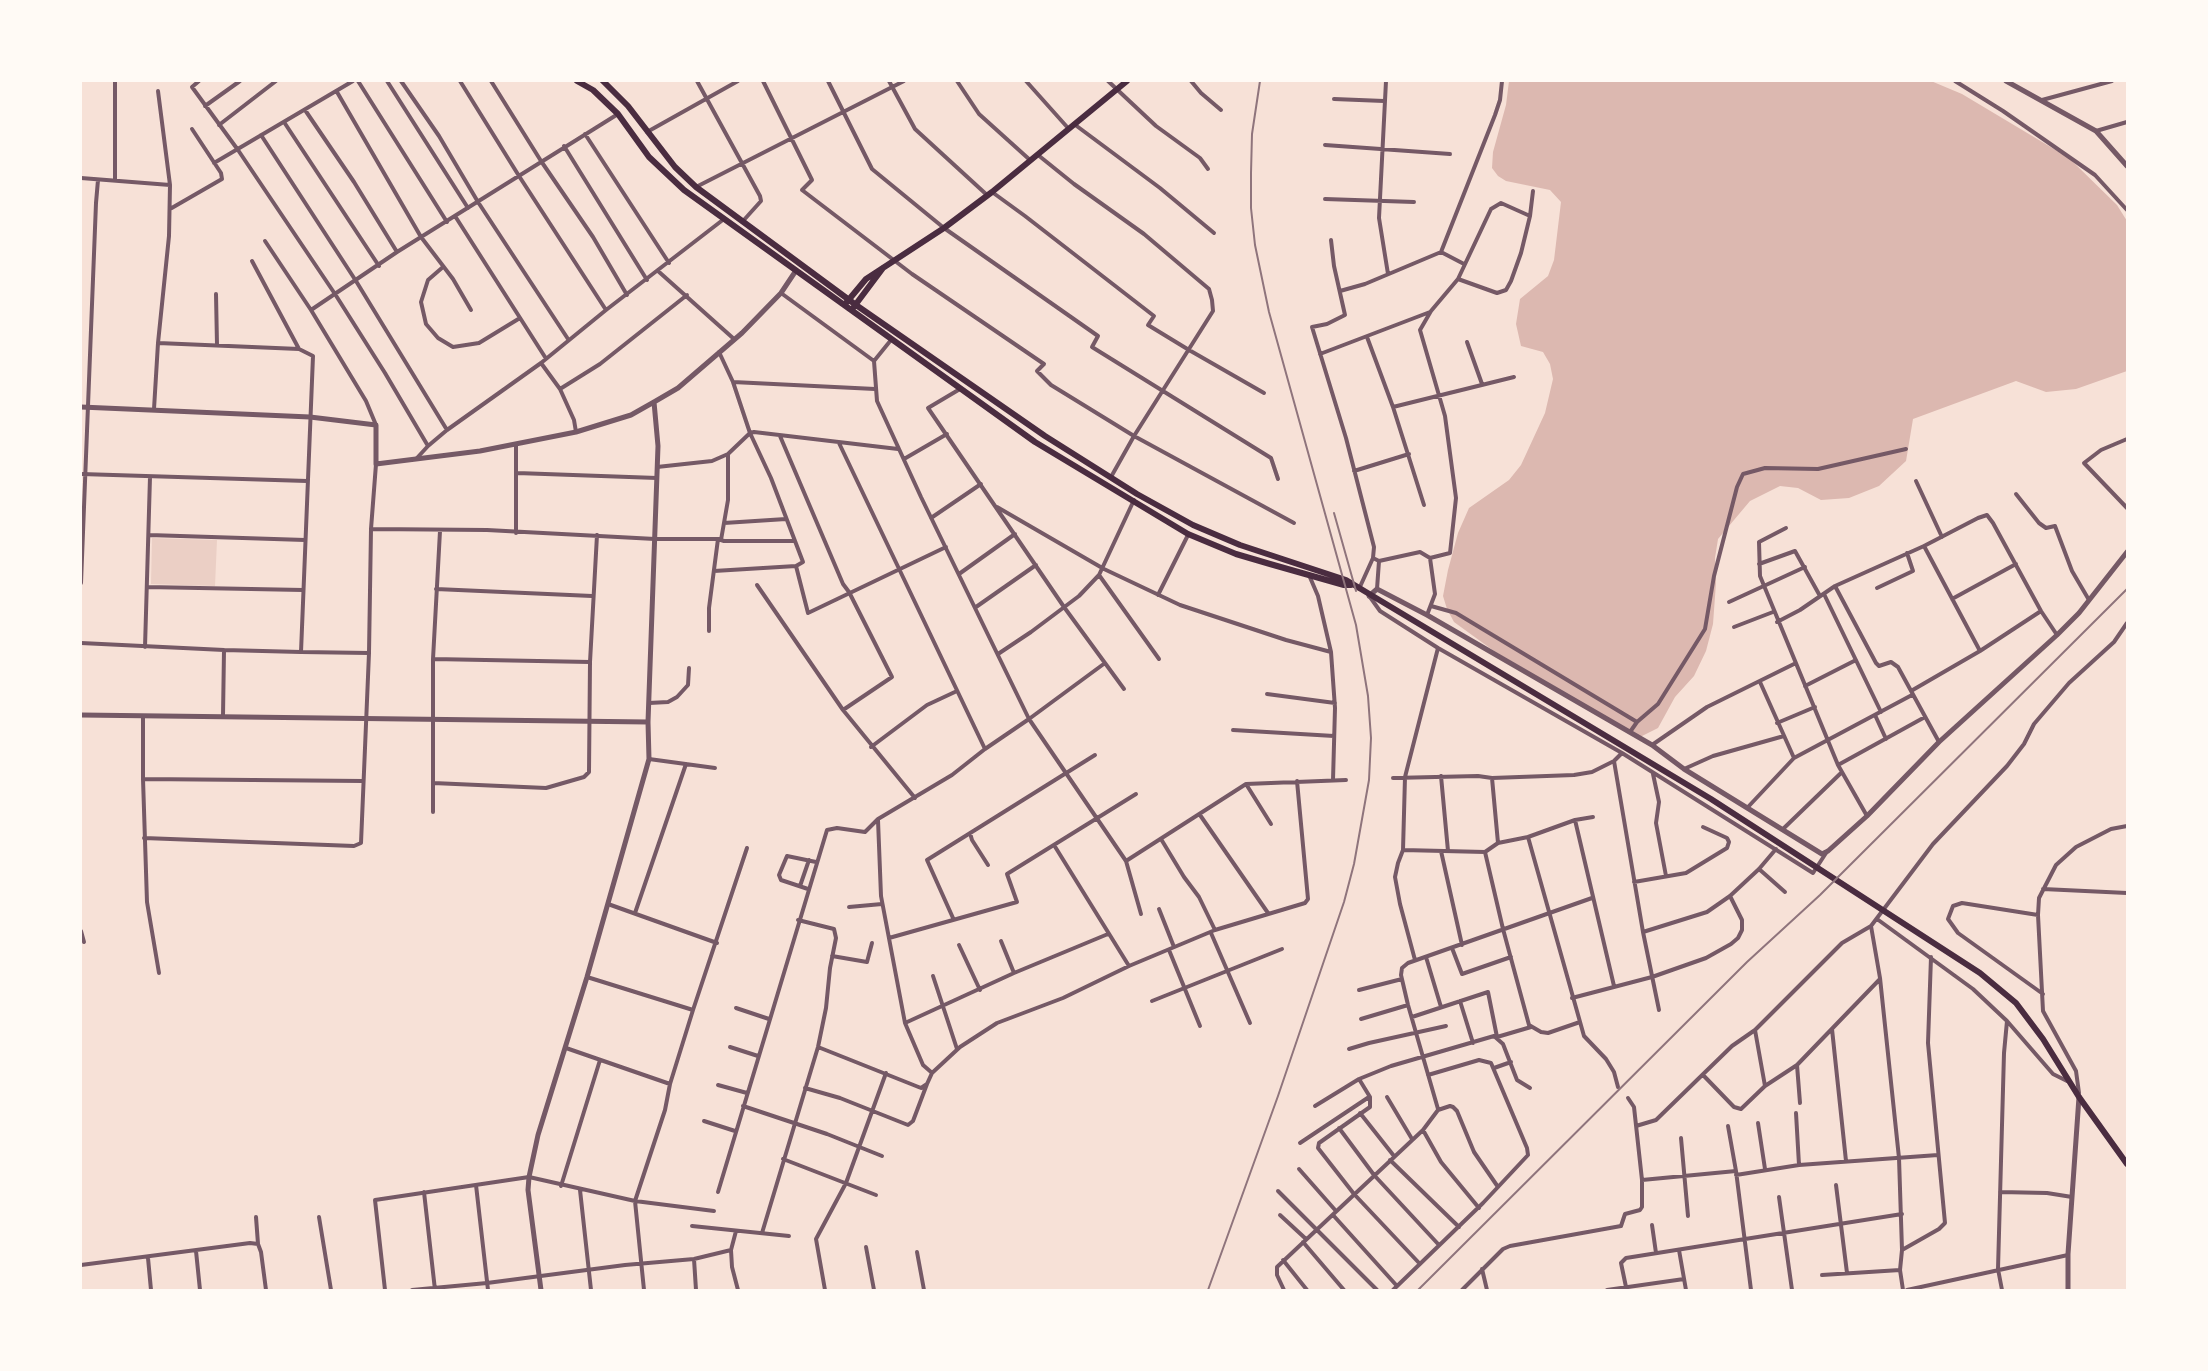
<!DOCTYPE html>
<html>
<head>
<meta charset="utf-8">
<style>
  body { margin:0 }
  #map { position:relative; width:2208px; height:1371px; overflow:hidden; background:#f7e1d7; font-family:"Work Sans",sans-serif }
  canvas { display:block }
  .frame { position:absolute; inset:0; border:82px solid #fffaf5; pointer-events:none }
</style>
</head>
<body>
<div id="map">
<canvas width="2208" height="1371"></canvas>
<div class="frame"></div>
</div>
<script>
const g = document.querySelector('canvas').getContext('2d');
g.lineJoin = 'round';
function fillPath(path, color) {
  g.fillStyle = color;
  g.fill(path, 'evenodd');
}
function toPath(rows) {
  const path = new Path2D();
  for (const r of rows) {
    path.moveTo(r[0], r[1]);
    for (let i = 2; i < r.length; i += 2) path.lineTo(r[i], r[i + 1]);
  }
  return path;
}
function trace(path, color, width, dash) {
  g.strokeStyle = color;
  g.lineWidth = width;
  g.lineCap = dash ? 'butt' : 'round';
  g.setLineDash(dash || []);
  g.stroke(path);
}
fillPath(toPath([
  [152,538,217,540,215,586,151,584]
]), '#ebcfc5');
fillPath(toPath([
  [1509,81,1931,81,1962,94,2069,158,2117,205,2127,221,2127,371,2076,389,2046,392,2016,381,1913,419,1906,461,1879,486,1849,498,1821,500,1798,488,1780,486,1750,501,1718,539,1715,558,1716,583,1713,624,1706,651,1694,676,1675,697,1658,728,1640,737,1494,651,1454,622,1447,609,1443,596,1448,570,1458,533,1469,508,1509,480,1521,465,1545,413,1553,379,1550,364,1543,352,1521,346,1516,324,1520,299,1548,276,1554,260,1561,202,1550,190,1506,181,1498,176,1492,168,1493,152,1506,105]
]), '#dcb8b0');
trace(toPath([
  [199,81,192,87,238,150,335,294,385,373,428,446],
  [358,81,447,222],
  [387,81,468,208],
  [401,81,439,136,478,202,568,339],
  [460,81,519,176,606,310],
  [491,81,541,161,593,237,627,295],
  [697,81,760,196,761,201,743,221],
  [763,81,812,180,802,190,912,274,1044,364,1037,371,1051,385,1134,436,1294,523],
  [828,81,872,169,944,228,1098,336,1092,347,1271,458,1278,479],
  [889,81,915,129,987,195],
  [957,81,979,114,1030,160],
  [1026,81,1068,128],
  [1108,81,1156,126,1200,158,1208,169],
  [1191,81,1201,93,1221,110],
  [1386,81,1379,218,1388,274],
  [1955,81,2003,111,2095,175,2127,210],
  [337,92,421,237,453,279,471,310],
  [1334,99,1384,101],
  [2042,100,2112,81],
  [205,106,240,81],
  [305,110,354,182,397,252],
  [284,122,379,266],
  [1074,124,1160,188,1214,233],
  [219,125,276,81],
  [2096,131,2127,122],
  [647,132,738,81],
  [585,134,669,263],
  [261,135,356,281,447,430],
  [1325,145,1450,154],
  [564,146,647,280],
  [1038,155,1074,184,1144,234,1209,289,1212,300,1213,311,1134,436,1111,477],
  [214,163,353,81],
  [81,178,170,185],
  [115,180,115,81],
  [696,187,904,81],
  [992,192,1025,216,1154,316,1148,325,1189,350,1264,393],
  [1325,199,1414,202],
  [170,209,222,179,221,173,192,129],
  [455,216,545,357],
  [1331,240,1334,266,1345,315,1327,324,1312,327,1346,438,1374,547,1373,558,1359,589],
  [265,241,311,310,366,401,376,425],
  [1441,252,1464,264],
  [252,261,299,349],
  [443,267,428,280,421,302,426,324,438,338,453,347,479,343,520,318],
  [658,271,734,339],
  [1458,279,1497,293,1506,290,1511,281,1521,253,1530,216,1533,191],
  [1340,291,1365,284,1441,252,1495,115,1500,100,1502,81],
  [781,293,874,361,877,401,921,497,1029,719,1126,861,1141,914],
  [216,294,217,345],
  [311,310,397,252,618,114],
  [1367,337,1393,407,1424,505],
  [1467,342,1482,384],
  [158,343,299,349,313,356,301,652,224,650,223,716],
  [719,352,733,382,875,389],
  [1320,354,1430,312],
  [874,361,891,340],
  [541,363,560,389,600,364,687,295],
  [560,389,574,420,576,432],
  [960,389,928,408,1064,607,1124,689],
  [1393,407,1514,377],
  [154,409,158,343,169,236,170,185,158,91],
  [780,436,843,584,849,592,892,677,843,710],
  [2127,439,2101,450,2084,463,2127,508],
  [839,443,985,749],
  [516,444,516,533],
  [898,449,754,432,750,433,771,478,803,562,796,566,808,613,946,547],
  [728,454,750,433,733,382],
  [417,458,428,446,447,430,541,363,606,310,724,219],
  [904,459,947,434],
  [657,467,712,461,728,454,728,500,721,540],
  [1354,471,1409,454],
  [517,473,657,478],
  [81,474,307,481],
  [1916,481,1942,537],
  [2016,494,2039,523,2046,528,2055,526,2072,571,2089,600],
  [997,507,1104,569,1180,605,1286,640,1331,652],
  [931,518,981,484],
  [724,523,786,519],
  [1786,528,1759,542,1760,576,1838,765,1867,816],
  [371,529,487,530,655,539,718,539],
  [149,535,305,540],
  [1924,546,1980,651],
  [1373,558,1379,561,1377,589],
  [1379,561,1420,552,1430,558,1450,553,1456,498,1445,416,1420,330,1431,311,1458,279,1491,209,1501,203,1530,216],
  [1759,564,1795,551,1820,596],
  [714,571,796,566],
  [959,574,1015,534],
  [1099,575,1159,659],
  [1309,575,1318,596,1331,652,1335,708,1333,780],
  [81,583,96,203,98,180],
  [757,585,843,710,915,798],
  [1835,586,1876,663,1879,666,1891,662,1898,667,1939,742],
  [147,587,303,590],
  [1877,588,1913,571,1907,553],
  [436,589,592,596],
  [1824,594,1881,712],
  [1158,595,1188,535],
  [1370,597,1380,611,1438,648,1622,753,1813,873,1826,853],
  [1952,599,2016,564],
  [1729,602,1805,567],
  [1431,606,1456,613,1637,722,1658,704,1705,629,1714,576,1737,487,1743,474,1765,468,1818,469,1906,449],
  [976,607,1036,565],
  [1427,615,1435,594,1430,558],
  [1777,622,1800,610,1835,586,1924,546,1978,518,1987,515,1993,523,2041,611,2057,635],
  [1734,627,1773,612],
  [709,631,709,608,718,539,724,541,795,541],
  [81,643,224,650],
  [145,647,150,477],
  [301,652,369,653],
  [998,654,1031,632,1079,596,1099,575,1134,500],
  [433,659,590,662],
  [1760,682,1794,758],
  [1805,686,1856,660],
  [1911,691,1980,651,2041,611],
  [1267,694,1335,703],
  [649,703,668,702,677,697,688,685,689,668],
  [1875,715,1886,739],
  [143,716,143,779,147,902,159,973],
  [1777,723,1815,707],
  [1233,730,1334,736],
  [1630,732,1637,722],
  [1652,745,1707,707,1796,663],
  [871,747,927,705,957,691],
  [649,759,715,768],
  [1614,761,1643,932,1659,1010],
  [1838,765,1925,717],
  [1684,769,1713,756,1784,736],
  [1653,774,1659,802,1656,823,1666,876],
  [1441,776,1448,851],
  [1393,778,1478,776,1492,778,1574,775,1592,772,1614,761,1622,753],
  [1492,778,1498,843],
  [143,779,363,781],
  [433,783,546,788,584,777,589,772,590,662,597,535],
  [1246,784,1271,824],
  [1748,807,1794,758,1912,695],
  [433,812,433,659,440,531],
  [1200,815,1268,913],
  [878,820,881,896,905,1023,923,1065,931,1072],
  [1575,820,1614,986],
  [1783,829,1842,772],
  [970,833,972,840,988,865],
  [1528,837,1575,820,1593,817],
  [144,838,354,846,361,843,369,653,371,529,376,464],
  [1161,839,1184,877,1199,897,1215,930],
  [1054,845,1129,966],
  [1403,850,1485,852,1498,843,1528,837,1584,1036,1606,1059,1614,1072,1618,1087],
  [1441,851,1462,945],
  [1485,852,1503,929,1529,1025,1541,1032,1548,1033,1580,1022],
  [1126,861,1246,784,1346,780],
  [1759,869,1785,892],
  [1634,882,1686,873,1727,848,1729,842,1727,838,1703,827],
  [800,886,809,860],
  [808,889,781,880,779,875,787,856,816,862],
  [2043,889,2127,893],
  [608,904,717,943],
  [849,907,882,904],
  [1159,909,1174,947],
  [635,913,686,764],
  [2038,915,1962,903,1953,906,1948,919,1958,933,2043,994],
  [953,918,927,860,1095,755],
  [1877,919,1973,989,2007,1021,2053,1074,2067,1081],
  [1871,926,1880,978,1899,1158,1902,1250,1900,1270,1903,1290],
  [81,931,84,942],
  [1643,932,1707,912,1730,896,1759,869,1776,849],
  [1211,933,1250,1023],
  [889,938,1017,902,1007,874,1136,794],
  [1001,941,1014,973],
  [959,945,980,990],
  [1452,948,1462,974,1511,957],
  [1169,950,1200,1026],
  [832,956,867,962,872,943],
  [1426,957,1441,1007],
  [1415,960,1400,904,1395,877,1398,863,1403,850,1405,777,1438,648],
  [933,976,957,1049],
  [587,977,693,1010],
  [1359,990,1402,979],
  [1572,998,1652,977,1706,958,1731,944,1738,938,1742,930,1742,920,1730,896],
  [1152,1001,1282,949],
  [1460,1001,1473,1043],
  [736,1008,769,1019],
  [1412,1017,1488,992,1497,1037,1531,1027],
  [1361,1019,1408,1005],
  [905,1023,1014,973,1108,934],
  [1832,1029,1846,1161],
  [1755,1030,1765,1086],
  [730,1047,758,1056],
  [818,1047,921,1088,927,1084,932,1073,960,1047,997,1023,1063,998,1129,966,1215,930,1305,903,1308,899,1297,781],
  [566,1048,670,1084],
  [1349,1049,1369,1043,1446,1026],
  [1797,1065,1800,1103],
  [1494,1068,1511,1062],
  [1703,1075,1734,1107,1741,1109,1765,1086,1797,1065,1880,979],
  [1359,1079,1370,1097,1370,1107,1319,1143,1318,1148,1354,1194,1420,1264],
  [718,1085,747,1093],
  [805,1088,840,1098,908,1125,913,1121,927,1084],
  [2079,1093,2076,1071,2043,1011,2038,915,2039,898,2056,865,2076,847,2111,829,2127,826],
  [1387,1097,1412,1139],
  [1628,1098,1634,1107,1642,1180],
  [743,1106,827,1134,882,1156],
  [1315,1106,1359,1079,1391,1066,1494,1036,1503,1044,1517,1080,1530,1088],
  [1438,1109,1408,1005,1401,975,1402,968,1408,963,1592,898],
  [1360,1113,1394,1156],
  [1796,1113,1799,1165],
  [704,1121,735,1131],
  [1758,1123,1765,1169],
  [1636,1126,1656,1120,1732,1046,1755,1030,1842,943,1871,926,1933,844,2007,766,2024,744,2034,724,2069,683,2114,642,2127,623],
  [1728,1126,1736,1171],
  [1339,1128,1374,1175,1439,1245],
  [1423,1130,1441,1162,1479,1208],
  [1681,1138,1688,1216],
  [1300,1143,1369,1097],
  [783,1159,876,1195],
  [1390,1160,1459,1227],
  [1299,1169,1336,1211],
  [1736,1175,1799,1165,1938,1155],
  [476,1185,488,1290],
  [1836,1185,1847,1273],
  [561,1186,600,1060],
  [580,1190,591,1290],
  [1278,1191,1377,1290],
  [424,1192,435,1290],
  [718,1192,827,830,837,828,865,832,878,819,952,775,985,749,1029,719,1105,663],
  [2000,1192,2047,1193,2072,1197],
  [1779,1197,1792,1290],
  [1280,1215,1306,1239],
  [1333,1215,1397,1286],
  [256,1217,258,1244,261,1252,266,1290],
  [319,1217,331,1290],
  [1652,1225,1656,1253],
  [692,1226,789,1236],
  [762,1233,818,1047,826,1008,830,968,836,938,834,929,798,920],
  [1303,1242,1344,1290],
  [866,1247,874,1290],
  [731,1250,732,1267,738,1290],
  [1679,1250,1686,1290],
  [1902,1250,1939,1229,1945,1223,1928,1043,1931,957],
  [196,1251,200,1290],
  [917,1252,924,1290],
  [148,1258,151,1290],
  [694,1259,696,1290],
  [1283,1260,1307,1290],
  [81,1265,250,1243,258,1244],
  [1482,1269,1487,1290],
  [1822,1275,1900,1270],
  [1626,1287,1621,1263,1626,1258,1902,1214],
  [385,1290,375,1200,529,1177,635,1201,714,1211],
  [412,1290,487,1283,625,1265,694,1259,731,1250,736,1231],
  [644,1290,635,1201,665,1110,670,1084,693,1010,747,848],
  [825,1290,816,1239,846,1183,886,1073],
  [1284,1290,1277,1275,1277,1267,1423,1130,1438,1110,1450,1106,1453,1107,1457,1111,1474,1152,1498,1187],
  [1393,1290,1483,1203,1528,1155,1527,1148,1491,1063,1479,1060,1428,1075],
  [1462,1290,1503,1249,1510,1246,1621,1226,1625,1214,1640,1210,1642,1207,1642,1180,1736,1171,1751,1290],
  [1607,1290,1684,1279],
  [1907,1290,2068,1255],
  [2002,1290,1998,1269,2004,1053,2007,1021]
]), '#755966', 4);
trace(toPath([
  [2006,81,2096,131,2127,166],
  [81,407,310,417,376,425,376,464,480,451,576,432,631,415,654,402,678,388,742,333,781,293,795,272],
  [1369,596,1377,589,1427,615,1652,745,1684,769,1822,854,1828,851,1867,816,1939,742,2057,635,2079,613,2127,552],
  [81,715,648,722],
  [541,1290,528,1190,529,1177,538,1135,587,977,649,759,648,722,658,446,654,402],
  [2068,1290,2068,1254,2079,1097]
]), '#755966', 5);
trace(toPath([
  [577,81,593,90,618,114,649,157,684,190,1035,442,1188,534,1236,554,1270,564,1344,585,1351,585],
  [603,81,628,106,675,167,696,187,856,305,1045,436,1137,494,1193,525,1240,545,1346,580,1711,799,1980,973,2016,1003,2043,1039,2079,1097,2127,1164],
  [846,303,866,279,944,228,992,192,1127,81],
  [853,308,883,268]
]), '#4a2c40', 6);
trace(toPath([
  [1334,513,1356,591],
  [1208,1290,1278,1096,1344,902,1354,864,1369,780,1371,738,1368,696,1356,625,1269,312,1255,245,1251,208,1251,173,1252,134,1260,81],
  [1418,1290,1747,962,1820,895,2127,589]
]), '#8f747c', 2);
</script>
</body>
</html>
